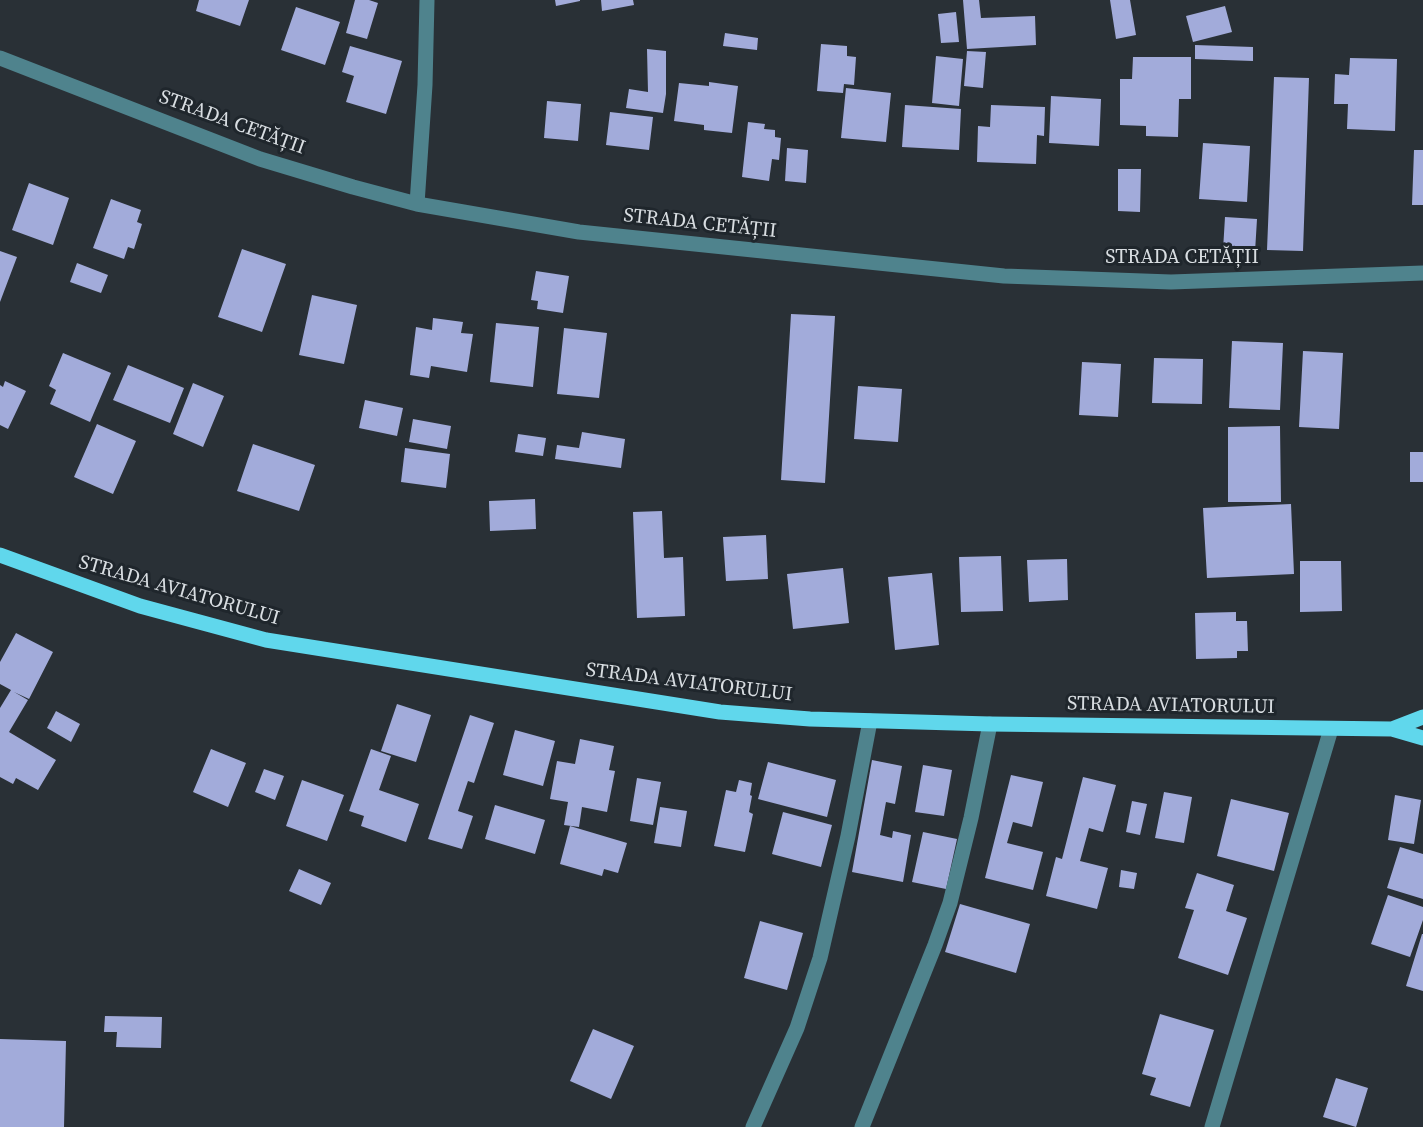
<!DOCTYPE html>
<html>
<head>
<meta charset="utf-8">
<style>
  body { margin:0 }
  canvas { display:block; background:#293036 }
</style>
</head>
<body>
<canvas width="1423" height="1127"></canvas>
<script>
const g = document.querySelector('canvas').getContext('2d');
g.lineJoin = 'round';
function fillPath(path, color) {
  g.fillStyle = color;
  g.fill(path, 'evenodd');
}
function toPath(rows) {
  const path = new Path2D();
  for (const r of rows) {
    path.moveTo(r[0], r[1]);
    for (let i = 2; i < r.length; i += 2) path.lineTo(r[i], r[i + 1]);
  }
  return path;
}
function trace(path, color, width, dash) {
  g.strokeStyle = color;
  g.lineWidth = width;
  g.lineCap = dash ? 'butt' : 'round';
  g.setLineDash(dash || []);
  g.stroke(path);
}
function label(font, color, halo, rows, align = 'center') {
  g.font = font + ' "Source Serif 4",serif';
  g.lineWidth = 6;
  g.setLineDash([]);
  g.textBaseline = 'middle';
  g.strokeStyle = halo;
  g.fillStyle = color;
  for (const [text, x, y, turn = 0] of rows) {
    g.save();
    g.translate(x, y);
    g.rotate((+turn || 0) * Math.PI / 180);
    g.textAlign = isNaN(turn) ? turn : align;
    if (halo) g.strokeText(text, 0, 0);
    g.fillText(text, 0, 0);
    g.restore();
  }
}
fillPath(toPath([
  [199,0,249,0,240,26,196,11],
  [355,0,369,0,378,3,367,39,346,33],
  [555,0,580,0,580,1,556,6],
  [601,0,633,0,634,5,602,11],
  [963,0,979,0,981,18,1035,16,1036,45,967,49],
  [1110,0,1130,0,1136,35,1116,39],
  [1225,6,1232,32,1193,42,1186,16],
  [296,7,340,22,325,65,281,50],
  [956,12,959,42,941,43,938,14],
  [725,33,758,38,757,50,723,46],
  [821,44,847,46,847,56,856,57,854,85,844,84,843,93,817,91],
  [1195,45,1253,47,1253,61,1195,59],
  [350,46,402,61,386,114,346,102,354,76,342,72],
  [647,49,666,51,666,94,663,113,626,108,629,89,648,92],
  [967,51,986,52,983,88,964,86],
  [936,56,963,59,959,106,932,103],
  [1133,57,1191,57,1191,99,1179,99,1178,137,1146,136,1146,126,1120,125,1120,79,1132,79],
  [1350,58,1397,59,1395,131,1347,129,1348,104,1334,104,1335,74,1349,75],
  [1274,77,1309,78,1303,251,1267,250],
  [709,82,738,86,732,133,704,130,704,125,674,121,679,83,709,86],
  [846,88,891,93,886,142,841,138],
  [1051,96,1101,99,1099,146,1049,143],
  [547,101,581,104,578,141,544,138],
  [905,105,961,109,959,150,902,147],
  [991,105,1045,107,1044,136,1037,135,1036,164,977,162,978,126,990,127],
  [610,112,653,117,649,150,606,145],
  [748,122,765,124,764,129,775,130,775,137,781,138,779,160,772,159,769,181,742,177],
  [1203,143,1250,146,1247,202,1199,199],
  [787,148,808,150,806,183,785,181],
  [1414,150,1423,150,1423,205,1412,205],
  [1118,169,1141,169,1140,212,1118,211],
  [29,183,69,198,53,245,12,230],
  [111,199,141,210,137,222,142,224,134,249,128,247,124,259,93,248],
  [1225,217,1257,219,1255,252,1223,250],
  [242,249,286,264,262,332,218,317],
  [0,251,17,257,0,302],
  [77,263,108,275,101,293,70,282],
  [536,271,569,276,563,313,537,309,538,301,531,300],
  [312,295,357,305,344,364,299,355],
  [791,314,835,316,825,483,781,480],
  [433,318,463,322,461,333,473,334,467,372,431,366,429,378,410,375,416,327,432,330],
  [496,323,539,327,533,387,490,382],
  [564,328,607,333,599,398,557,394],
  [1232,341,1283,343,1280,410,1229,408],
  [1303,351,1343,353,1339,429,1299,427],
  [63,353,111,373,90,422,50,404,56,390,49,386],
  [1154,358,1203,359,1202,404,1152,403],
  [1082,362,1121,364,1118,417,1079,415],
  [128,365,184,388,170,423,113,400],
  [5,381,26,391,8,429,0,425,0,385,3,387],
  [193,383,224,396,203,447,173,434],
  [858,386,902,389,898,442,854,439],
  [365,400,403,408,397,436,359,428],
  [413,419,451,426,447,449,409,442],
  [97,424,136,441,113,494,74,477],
  [1280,426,1281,502,1228,502,1228,427],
  [582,432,625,439,621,468,555,459,557,445,579,448],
  [518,434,546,438,543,456,515,452],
  [253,444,315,465,299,511,237,491],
  [405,448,450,454,446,488,401,482],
  [1410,452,1423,452,1423,482,1410,482],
  [535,499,536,529,490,531,489,501],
  [1291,504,1294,574,1207,578,1203,508],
  [662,511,664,558,683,557,685,616,637,618,633,512],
  [766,535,768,579,726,581,723,537],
  [1001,556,1003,611,961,612,959,557],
  [1067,559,1068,600,1029,602,1027,560],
  [1300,561,1341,561,1342,611,1300,612],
  [843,568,849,623,793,629,787,574],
  [932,573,939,645,895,650,888,577],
  [1236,612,1236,621,1247,621,1248,651,1237,651,1237,658,1196,659,1195,613],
  [16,633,53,652,29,699,14,692,28,700,9,732,56,760,38,790,16,778,13,784,0,777,0,708,11,690,0,684,0,662],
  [397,704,431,715,416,762,381,751],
  [56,711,80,724,71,742,47,728],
  [470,715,494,723,474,783,468,781,458,811,473,816,462,849,428,839],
  [515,730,555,741,543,786,503,775],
  [580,739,614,746,609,770,615,771,607,812,582,807,579,827,564,825,568,802,550,799,557,761,575,764],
  [211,749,246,763,228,807,193,792],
  [371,749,391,756,379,790,419,804,406,842,361,826,364,816,349,811],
  [872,760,902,766,895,804,886,802,880,835,892,838,893,831,911,835,903,882,852,872],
  [768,762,836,780,827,817,758,799],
  [923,765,952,770,944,816,915,812],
  [264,769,284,776,275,800,255,792],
  [1011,775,1043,782,1032,827,1013,822,1007,843,1043,852,1033,890,985,878],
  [1083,777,1116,785,1103,832,1089,828,1080,861,1108,868,1097,909,1046,896,1056,857,1062,859],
  [637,778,661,782,653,825,630,821],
  [302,780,344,795,327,841,286,826],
  [739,780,752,783,750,795,752,796,749,812,753,814,745,852,714,846,726,790,736,792],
  [1164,792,1192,797,1184,843,1155,838],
  [1395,795,1421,800,1414,844,1388,840],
  [1231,799,1289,813,1274,871,1217,856],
  [1132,801,1147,804,1140,835,1126,832],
  [495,805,545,820,535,854,485,839],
  [660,807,687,811,681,847,654,843],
  [783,812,832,825,821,867,772,854],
  [570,826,627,843,618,873,604,869,602,876,560,864],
  [923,832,957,839,946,889,912,882],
  [1400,847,1423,854,1423,899,1387,888],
  [299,869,331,883,321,905,289,891],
  [1121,870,1137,873,1134,889,1119,887],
  [1197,873,1234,885,1226,911,1247,918,1228,975,1178,958,1194,910,1185,908],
  [1388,895,1423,907,1423,920,1410,957,1371,944],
  [960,904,1030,924,1016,973,945,952],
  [760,921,803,933,787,990,744,978],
  [1422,934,1423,934,1423,991,1406,986],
  [1160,1014,1214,1030,1190,1107,1150,1095,1156,1078,1142,1074],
  [105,1016,162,1017,161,1048,116,1047,117,1032,104,1032],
  [593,1029,634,1046,611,1099,570,1081],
  [0,1039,66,1041,64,1127,0,1127],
  [1336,1078,1368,1088,1356,1127,1323,1117]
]), '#a2abda');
trace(toPath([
  [0,58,260,159,353,187,417,204,579,232,1004,276,1171,282,1423,273],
  [417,204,425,85,427,0],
  [753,1127,797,1028,820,958,848,836,870,721],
  [862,1127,935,945,950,903,971,818,990,724],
  [1212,1127,1331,729]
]), '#4f838d', 15);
trace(toPath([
  [0,555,140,606,266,640,720,712,810,719,990,724,1392,729,1423,717],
  [1392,729,1423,738]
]), '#60d7ec', 15);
label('20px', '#d8dde1', '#1f262c', [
  ["STRADA CETĂȚII",232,123,20],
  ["STRADA CETĂȚII",700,224,6],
  ["STRADA CETĂȚII",1182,258],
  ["STRADA AVIATORULUI",179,591,16],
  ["STRADA AVIATORULUI",689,683,7],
  ["STRADA AVIATORULUI",1171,706,1]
]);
</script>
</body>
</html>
